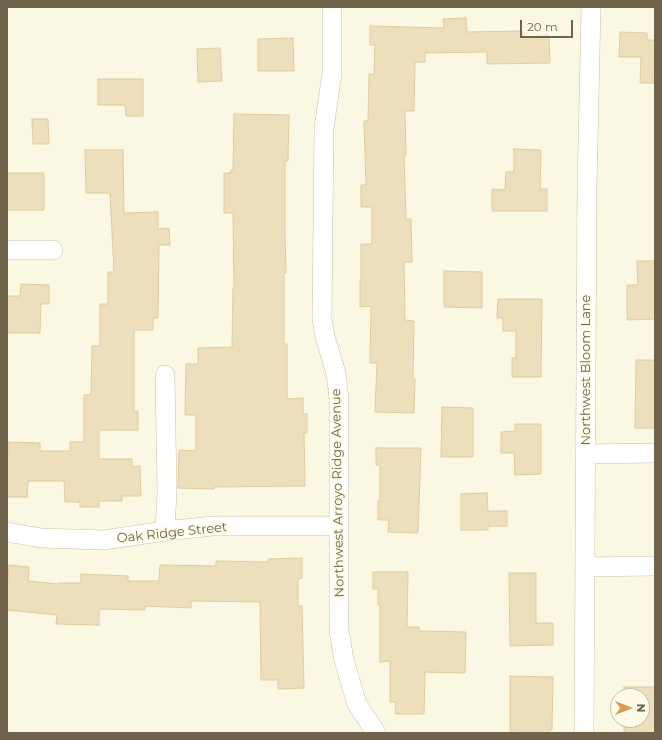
<!DOCTYPE html>
<html>
<head>
<meta charset="utf-8">
<style>
  body { margin:0 }
  #map { position:relative; width:662px; height:740px; overflow:hidden; background:#faf8e3; font-family:Montserrat,sans-serif }
  canvas { display:block }
  .frame { position:absolute; inset:0; border:8px solid #70634b; pointer-events:none }
  .north { position:absolute; left:610px; top:688px; width:40px; height:40px; box-sizing:border-box; background:#fefce9; border:1px solid #c5bfaa; border-radius:50%; rotate:90deg; font-size:11px; font-weight:700; line-height:16px; text-align:center; color:#70634b }
  .north::after { content:''; display:block; margin:auto; width:14px; height:18px; background:#dc9a50; clip-path:polygon(50% 0,100% 100%,50% 72%,0 100%) }
  .scale { position:absolute; left:520px; top:20px; width:53px; height:18px; box-sizing:border-box; border:2px solid #70634b; border-top:0; padding-left:5px; font-size:12px; line-height:14px; white-space:nowrap; color:#70634b; -webkit-text-stroke:3px #fefce9; paint-order:stroke }
</style>
</head>
<body>
<div id="map">
<canvas width="662" height="740"></canvas>
<div class="frame"></div>
<div class="north">N</div>
<div class="scale">20 m</div>
</div>
<script>
const g = document.querySelector('canvas').getContext('2d');
g.lineJoin = 'round';
function fillPath(path, color) {
  g.fillStyle = color;
  g.fill(path, 'evenodd');
}
function toPath(rows) {
  const path = new Path2D();
  for (const r of rows) {
    path.moveTo(r[0], r[1]);
    for (let i = 2; i < r.length; i += 2) path.lineTo(r[i], r[i + 1]);
  }
  return path;
}
function trace(path, color, width, dash) {
  g.strokeStyle = color;
  g.lineWidth = width;
  g.lineCap = dash ? 'butt' : 'round';
  g.setLineDash(dash || []);
  g.stroke(path);
}
function label(font, color, halo, rows, align = 'center') {
  g.font = font + ' Montserrat,sans-serif';
  g.lineWidth = 4;
  g.setLineDash([]);
  g.textBaseline = 'middle';
  g.strokeStyle = halo;
  g.fillStyle = color;
  for (const [text, x, y, turn = 0] of rows) {
    g.save();
    g.translate(x, y);
    g.rotate((+turn || 0) * Math.PI / 180);
    g.textAlign = isNaN(turn) ? turn : align;
    if (halo) g.strokeText(text, 0, 0);
    g.fillText(text, 0, 0);
    g.restore();
  }
}
const building = toPath([
  [466,18,467,32,522,31,522,37,549,36,550,63,487,64,487,52,425,53,425,62,415,62,414,111,405,111,406,156,404,156,406,219,411,219,412,262,404,262,405,320,414,321,413,379,415,379,414,413,375,412,377,363,370,363,371,306,360,307,360,280,361,280,361,244,372,244,372,207,361,207,361,185,366,185,364,121,368,121,369,74,374,75,375,45,370,45,370,26,444,28,443,19,466,18],
  [620,32,647,33,647,40,655,40,654,83,640,83,641,57,619,57,620,32],
  [293,38,294,71,258,71,258,39,293,38],
  [220,48,222,81,198,82,197,49,220,48],
  [98,79,143,79,143,116,126,116,125,105,98,105,98,79],
  [234,114,289,115,288,161,285,161,285,231,286,273,284,273,284,344,287,344,287,399,303,398,303,414,307,414,307,433,304,433,305,486,214,487,214,489,178,488,179,450,196,451,196,415,185,415,186,364,198,364,198,348,232,347,233,288,234,288,233,213,224,213,224,173,231,173,231,170,233,170,234,114],
  [32,119,48,119,49,144,33,144,32,119],
  [514,149,541,150,540,189,547,189,547,211,492,211,492,189,505,190,506,172,514,172,514,149],
  [85,150,123,150,124,213,158,212,158,229,169,228,170,245,159,245,158,318,153,318,153,330,134,330,134,411,138,411,138,430,99,430,99,459,132,459,132,467,140,466,141,496,122,496,122,501,99,501,99,507,80,507,80,502,65,502,64,481,28,481,27,497,7,497,8,442,40,443,40,451,70,451,70,442,84,442,84,395,91,395,92,346,100,346,100,304,108,304,108,272,114,272,110,193,86,193,85,150],
  [7,173,44,173,44,210,7,210,7,173],
  [637,261,655,261,655,319,627,320,627,285,638,285,637,261],
  [444,271,482,272,482,308,444,307,444,271],
  [21,284,49,285,49,304,41,304,40,333,7,333,7,296,20,296,21,284],
  [498,299,542,299,541,377,512,377,512,358,516,358,516,331,503,331,503,318,497,318,498,299],
  [636,360,655,360,655,428,635,428,636,360],
  [442,407,473,408,473,457,441,457,442,407],
  [515,424,541,424,541,474,515,475,514,453,501,453,501,432,515,431,515,424],
  [376,448,421,448,418,533,388,532,389,520,378,520,378,501,380,501,380,465,376,465,376,448],
  [487,493,488,511,507,511,507,526,488,526,488,530,461,530,461,494,487,493],
  [302,558,302,578,298,579,298,606,302,606,304,688,278,689,278,680,261,680,260,602,191,601,191,608,145,606,145,610,99,609,99,625,56,624,57,615,7,610,7,588,9,565,29,567,28,581,58,584,58,583,81,583,81,574,128,576,128,581,159,581,160,565,216,566,216,561,268,562,268,559,302,558],
  [373,572,408,572,407,627,419,627,419,631,466,632,465,673,425,672,424,714,395,714,396,702,390,702,390,661,380,662,380,605,378,605,378,589,373,589,373,572],
  [509,573,536,573,536,623,553,623,553,645,510,646,509,573],
  [510,676,553,677,552,730,549,730,549,733,520,733,520,731,510,731,510,676],
  [624,687,655,687,655,733,624,733,624,720,642,720,642,696,624,696,624,687]
]);
fillPath(building, '#eedfbc');
trace(building, '#dfca9e', 1);
const minor = toPath([
  [332,7,332,73,324,128,322,319,325,337,336,373,339,398,339,630,344,660,357,704,376,733],
  [7,250,53,250],
  [586,454,655,453],
  [165,531,167,492,165,375],
  [7,532,41,538,104,540,165,531,213,526,339,526],
  [585,567,655,566],
  [584,733,587,188,591,7]
]);
trace(minor, '#c8c0a8', 20);
trace(minor, '#fff', 19);
label('13px', '#70634b', '#fefce9', [
  ["Northwest Bloom Lane",586,370,-90],
  ["Northwest Arroyo Ridge Avenue",338,493,-91],
  ["Oak Ridge Street",172,533,-6]
]);
</script>
</body>
</html>
